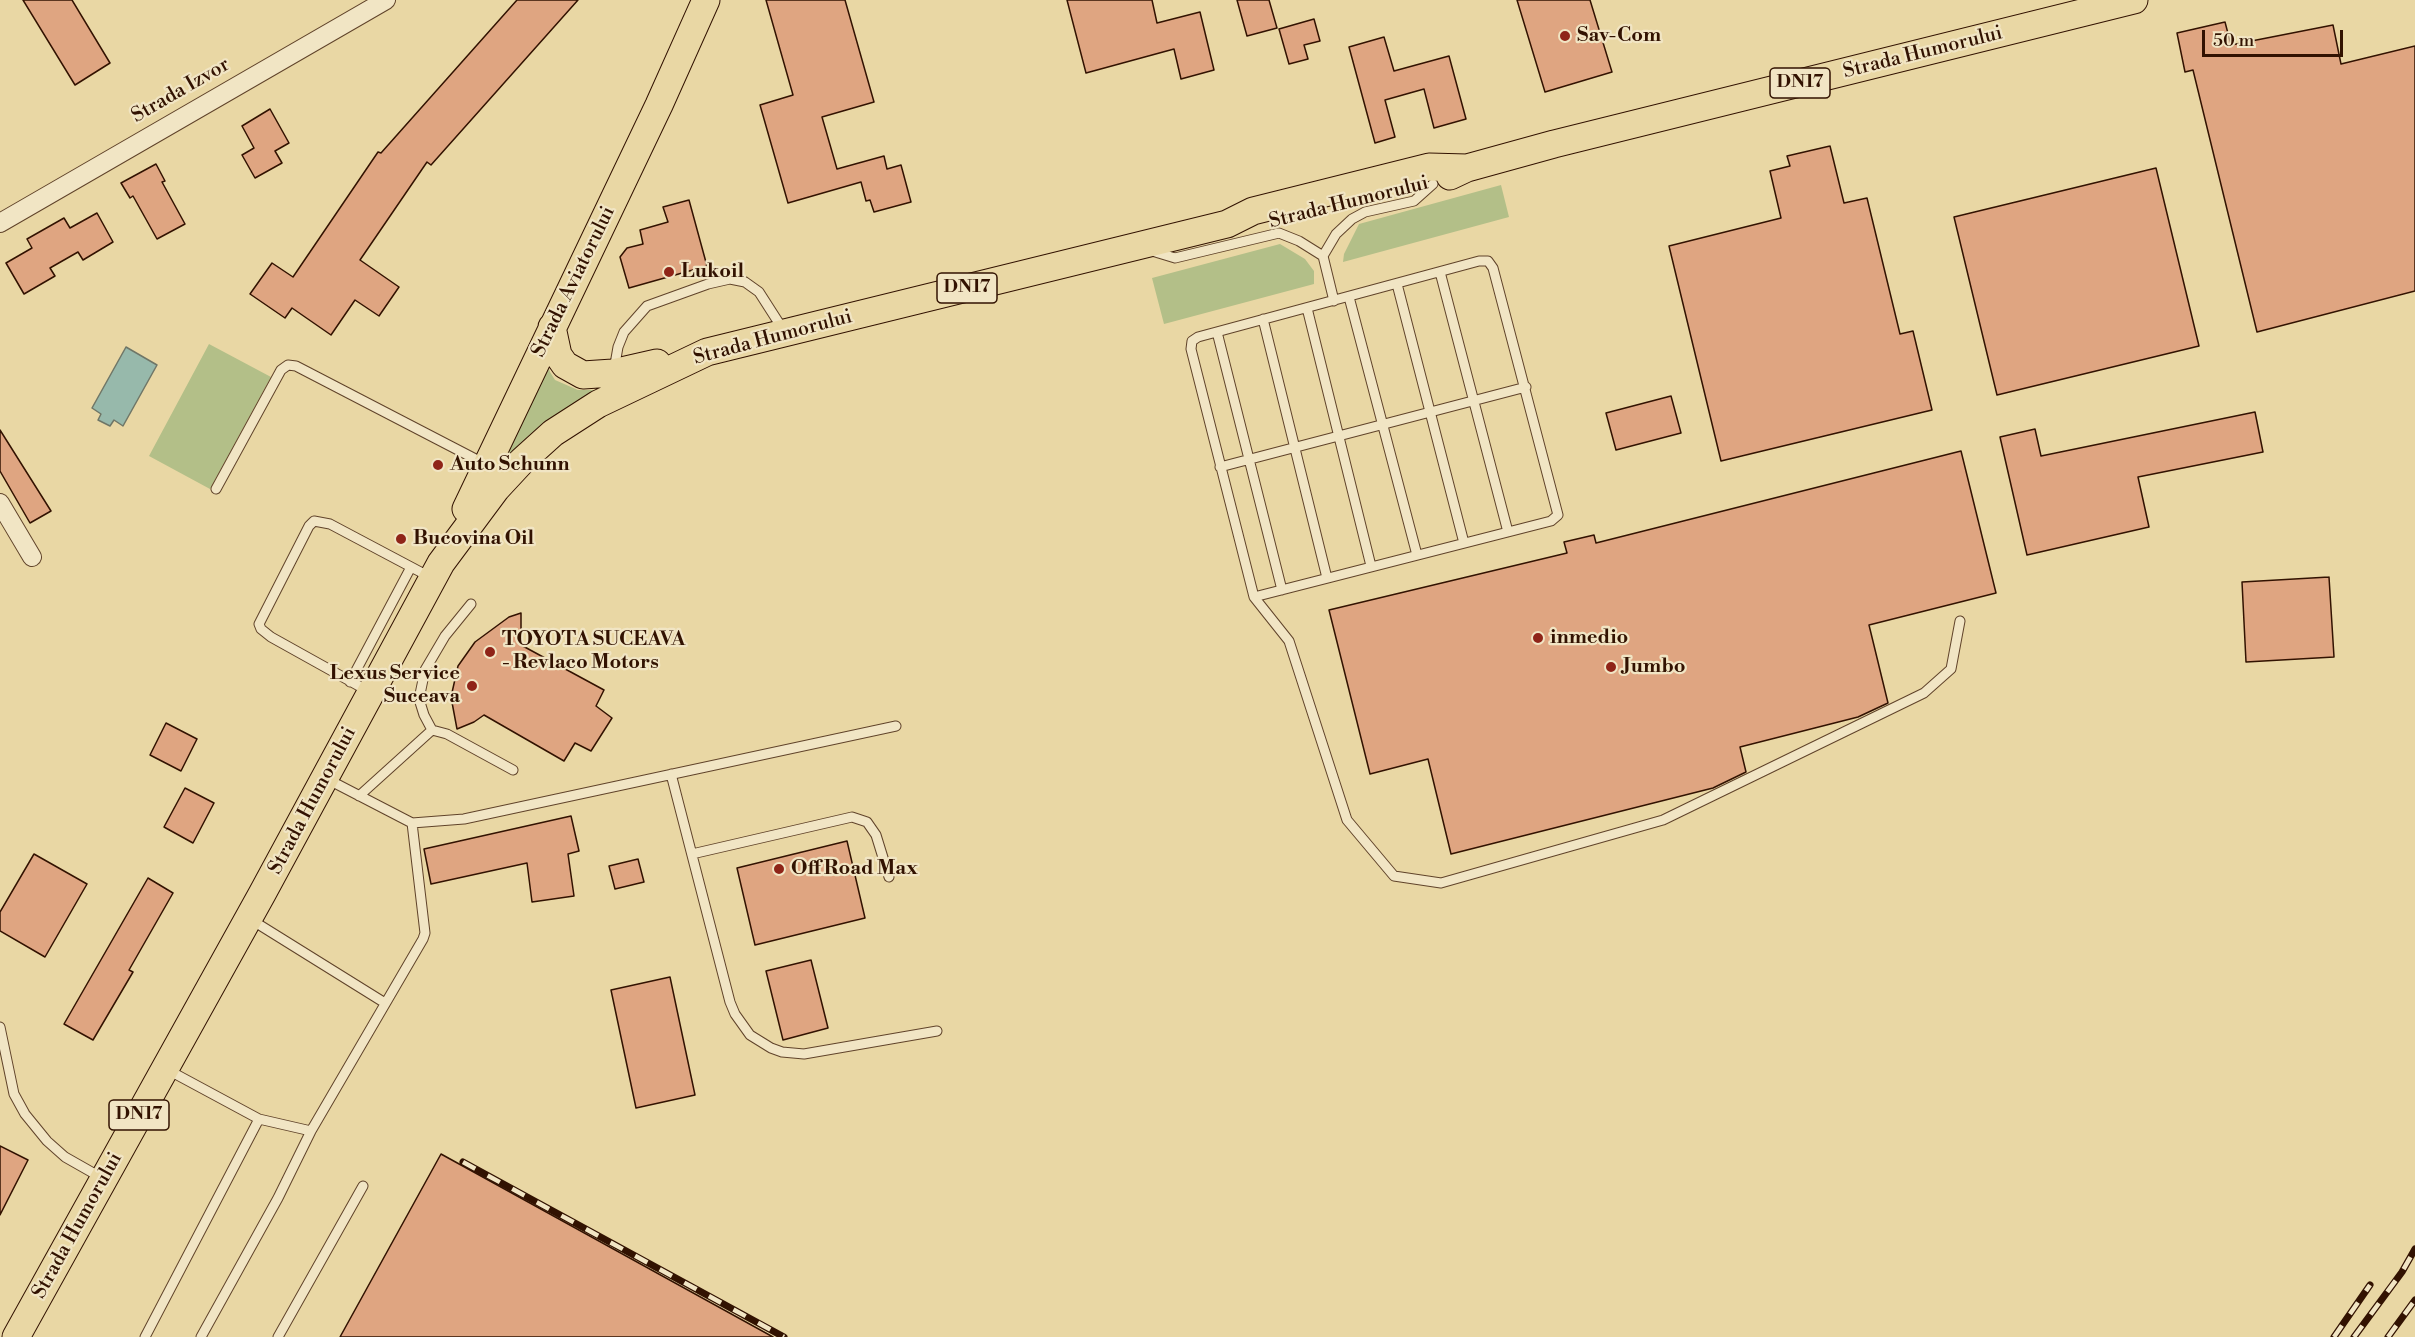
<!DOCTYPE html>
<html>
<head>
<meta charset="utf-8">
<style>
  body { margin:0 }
  #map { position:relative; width:2415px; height:1337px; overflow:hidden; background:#e9d7a4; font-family:"Libre Bodoni",serif }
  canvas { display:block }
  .scale { position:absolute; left:2202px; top:30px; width:141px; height:27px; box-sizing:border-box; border:3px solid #321201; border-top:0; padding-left:8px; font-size:18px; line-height:21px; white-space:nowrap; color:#321201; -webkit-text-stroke:4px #f1e5c4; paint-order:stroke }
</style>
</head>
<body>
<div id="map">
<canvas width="2415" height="1337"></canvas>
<div class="scale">50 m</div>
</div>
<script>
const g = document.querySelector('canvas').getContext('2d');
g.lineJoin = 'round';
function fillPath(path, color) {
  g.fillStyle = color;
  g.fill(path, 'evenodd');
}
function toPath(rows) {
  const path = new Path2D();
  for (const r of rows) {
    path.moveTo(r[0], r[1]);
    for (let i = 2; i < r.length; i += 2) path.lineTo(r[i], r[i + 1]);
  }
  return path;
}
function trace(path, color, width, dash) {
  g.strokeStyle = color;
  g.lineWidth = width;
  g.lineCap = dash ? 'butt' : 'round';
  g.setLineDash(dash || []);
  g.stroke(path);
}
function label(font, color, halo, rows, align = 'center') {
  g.font = font + ' "Libre Bodoni",serif';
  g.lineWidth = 4.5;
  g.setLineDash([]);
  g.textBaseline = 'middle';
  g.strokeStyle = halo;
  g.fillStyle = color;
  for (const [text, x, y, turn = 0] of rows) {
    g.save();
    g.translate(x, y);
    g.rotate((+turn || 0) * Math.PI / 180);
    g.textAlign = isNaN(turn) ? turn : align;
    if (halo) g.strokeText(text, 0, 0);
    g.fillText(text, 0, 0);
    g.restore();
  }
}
fillPath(toPath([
  [1501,185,1509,217,1343,262,1344,254,1359,224],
  [1280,244,1305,259,1314,271,1314,284,1164,324,1152,278],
  [209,344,271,377,210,489,149,456],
  [545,356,550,372,555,380,578,390,604,390,494,479]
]), '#b3bf88');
const water = toPath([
  [126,347,157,365,123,426,114,420,110,426,98,420,101,414,92,408,126,347]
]);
fillPath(water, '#97b9ab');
trace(water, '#6f7667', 1.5);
const building = toPath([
  [23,0,72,0,110,63,75,85,23,0],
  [517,0,578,0,431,165,427,162,360,260,399,287,379,316,355,300,331,335,292,308,285,318,250,294,272,263,293,277,378,152,381,153,517,0],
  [766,0,845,0,874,102,822,117,837,169,884,156,887,169,901,165,911,202,874,212,870,200,866,201,861,182,788,203,760,105,793,95,766,0],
  [1067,0,1152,0,1157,23,1200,12,1214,70,1181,79,1174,49,1086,73,1067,0],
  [1237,0,1269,0,1277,28,1247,36,1237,0],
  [1517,0,1590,0,1612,72,1545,92,1517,0],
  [1314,19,1320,41,1304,45,1308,59,1289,64,1279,29,1314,19],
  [2225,22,2231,45,2333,25,2341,64,2415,46,2415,291,2257,332,2193,70,2185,72,2177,33,2225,22],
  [1384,37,1394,71,1449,56,1466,119,1434,128,1424,89,1385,100,1395,137,1375,143,1349,47,1384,37],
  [270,109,289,143,275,151,282,163,255,178,242,155,254,148,242,126,270,109],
  [1830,146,1844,203,1867,198,1900,334,1913,331,1932,410,1721,461,1669,246,1781,218,1770,171,1790,166,1787,156,1830,146],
  [156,164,165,181,162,182,185,224,157,239,133,196,130,198,121,183,156,164],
  [2156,168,2199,346,1997,395,1954,217,2156,168],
  [689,200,707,266,629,288,620,257,627,248,643,244,640,230,668,222,663,207,689,200],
  [97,213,113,242,83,260,78,252,50,268,55,276,24,294,6,263,32,248,27,239,64,218,70,228,97,213],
  [1671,396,1681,433,1616,450,1606,413,1671,396],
  [2255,412,2263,452,2138,477,2149,527,2027,555,2000,437,2035,429,2041,456,2255,412],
  [0,430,51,511,30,523,0,471,0,430],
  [1961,451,1996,593,1869,625,1888,703,1858,717,1740,747,1746,772,1713,788,1451,854,1428,759,1370,774,1329,610,1567,553,1564,542,1594,535,1596,543,1961,451],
  [2329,577,2334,657,2246,662,2242,582,2329,577],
  [521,613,521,645,604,690,596,706,612,718,591,751,575,743,564,761,484,715,474,722,457,729,451,697,458,666,475,642,509,617,521,613],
  [166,723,197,739,181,771,150,755,166,723],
  [185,788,214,803,193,843,164,827,185,788],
  [571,816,579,851,568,854,574,896,532,902,527,863,431,884,424,849,571,816],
  [847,841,865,918,755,945,737,868,847,841],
  [34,854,87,884,45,957,0,931,0,912,34,854],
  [638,859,644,882,615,889,609,866,638,859],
  [148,878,173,893,129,970,133,972,93,1040,64,1024,148,878],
  [811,960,828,1028,783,1040,766,971,811,960],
  [670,977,695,1095,636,1108,611,990,670,977],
  [0,1146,28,1160,0,1215,0,1146],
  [441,1154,773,1337,340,1337,441,1154]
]);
fillPath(building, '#dfa581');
trace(building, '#321201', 1.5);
const service = toPath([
  [1152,251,1175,258,1279,233,1299,241,1323,256,1336,234,1352,219,1365,212,1414,201,1433,184],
  [1323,256,1334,301],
  [1440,272,1508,532],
  [1397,284,1464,543],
  [1349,297,1417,555],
  [1307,308,1371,566],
  [1263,319,1327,578],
  [1217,332,1282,590],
  [614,370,618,347,624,332,647,306,708,284,730,279,745,282,759,292,784,331],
  [1220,467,1526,387],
  [216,489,281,370,288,365,296,366,485,464],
  [1254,597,1551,521,1558,515,1493,268,1488,261,1479,261,1198,337,1192,341,1191,349,1254,597,1289,641,1347,820,1394,876,1441,883,1663,820,1924,693,1951,669,1960,621],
  [471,604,445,636,425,670,419,699,424,715,432,730,447,734,513,770],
  [350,682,411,567],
  [368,691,271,637,261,629,259,624,309,526,314,521,330,524,430,577],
  [671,774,730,1002,735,1014,750,1035,771,1048,782,1052,804,1054,937,1031],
  [327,779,412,823,464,819,896,726],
  [359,796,432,730],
  [692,854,852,817,867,822,876,835,889,877],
  [250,919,385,1003],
  [0,1027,14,1094,25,1114,47,1141,65,1157,102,1178],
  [168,1070,259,1119,311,1131],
  [145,1337,259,1119],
  [201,1337,278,1198,311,1131,423,939,425,933,412,823],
  [278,1337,363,1186]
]);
const minor = toPath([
  [0,223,386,0],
  [0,503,32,557]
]);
const primary = toPath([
  [1450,176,1467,168,1554,144,2134,0],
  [552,327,558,355,565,365,583,375,613,373,657,363],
  [466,509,659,105,706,0],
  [16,1337,262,894,441,563,496,489,522,461,553,433,598,404,707,352,1227,224,1253,211,1429,167,1467,168]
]);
trace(service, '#60432a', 11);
trace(minor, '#60432a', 20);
trace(primary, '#321201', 29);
trace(service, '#f1e5c4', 9);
trace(minor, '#f1e5c4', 18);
trace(primary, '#e9d7a4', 27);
const rail = toPath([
  [463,1162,784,1337],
  [2334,1337,2370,1285],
  [2354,1337,2402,1272,2415,1249],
  [2388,1337,2415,1300]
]);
trace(rail, '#321201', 7);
trace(rail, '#f1e5c4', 4.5, [14]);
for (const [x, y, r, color] of [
  [1565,36,6,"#8f2418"],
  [669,272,6,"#8f2418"],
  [438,465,6,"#8f2418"],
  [401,539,6,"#8f2418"],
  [1538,638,6,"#8f2418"],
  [490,652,6,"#8f2418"],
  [1611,667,6,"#8f2418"],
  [472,686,6,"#8f2418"],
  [779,869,6,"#8f2418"]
]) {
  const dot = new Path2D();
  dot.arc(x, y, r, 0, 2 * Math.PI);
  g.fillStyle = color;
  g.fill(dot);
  trace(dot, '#f1e5c4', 2);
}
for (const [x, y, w] of [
  [1800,83,60],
  [967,288,60],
  [139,1115,60]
]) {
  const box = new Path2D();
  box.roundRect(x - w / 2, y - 15, w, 30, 4.5);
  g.fillStyle = '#f1e5c4';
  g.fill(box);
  trace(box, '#321201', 1.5);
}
label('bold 18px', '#321201', null, [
  ["DN17",1800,83],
  ["DN17",967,288],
  ["DN17",139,1115]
]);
label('bold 20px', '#321201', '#f1e5c4', [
  ["Sav-Com",1577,36],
  ["Lukoil",681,272],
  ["Auto Schunn",450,465],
  ["Bucovina Oil",413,539],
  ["inmedio",1550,638],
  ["TOYOTA SUCEAVA",502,640],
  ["- Revlaco Motors",502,663],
  ["Jumbo",1623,667],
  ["Lexus Service",460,674,"right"],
  ["Suceava",460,697,"right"],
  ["Off Road Max",791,869]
], 'left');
label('20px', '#321201', '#f1e5c4', [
  ["Strada Humorului",1923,53,-14],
  ["Strada Izvor",181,91,-30],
  ["Strada Humorului",1349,203,-14],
  ["Strada Aviatorului",574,282,-64],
  ["Strada Humorului",773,338,-15],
  ["Strada Humorului",313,801,-62],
  ["Strada Humorului",78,1226,-61]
]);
</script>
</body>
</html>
